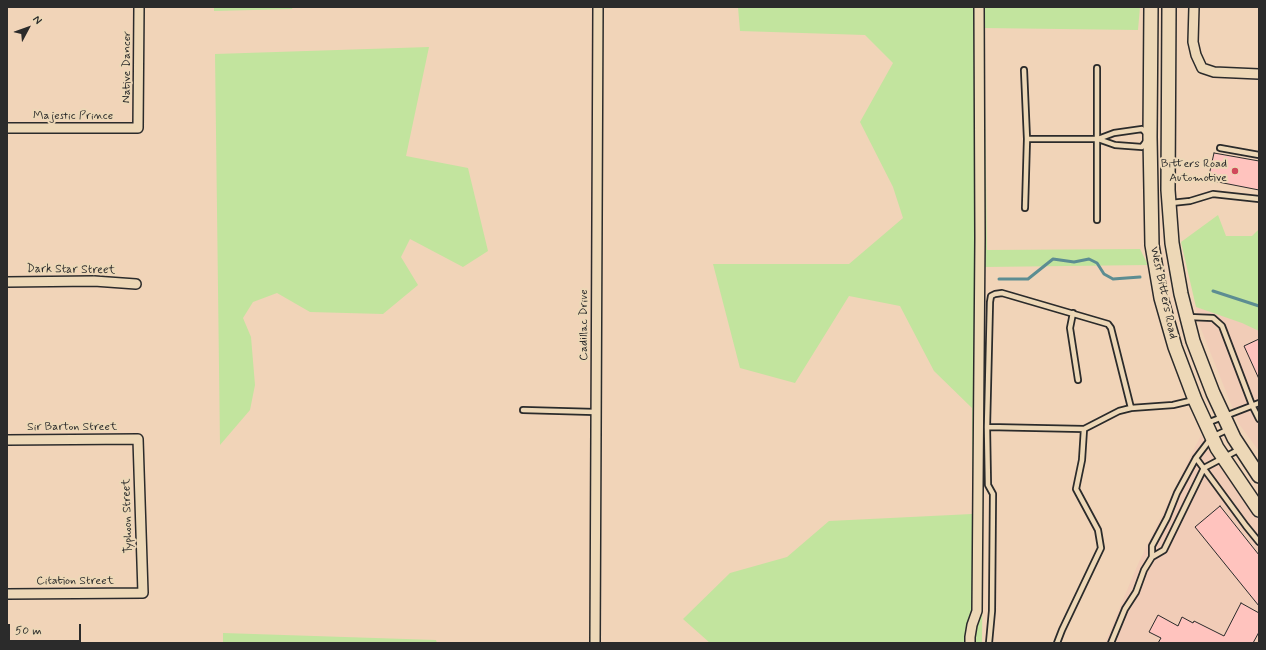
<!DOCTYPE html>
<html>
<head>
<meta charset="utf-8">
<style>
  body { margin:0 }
  #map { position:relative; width:1266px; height:650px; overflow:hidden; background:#f1d4b8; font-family:Mynerve,sans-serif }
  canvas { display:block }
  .frame { position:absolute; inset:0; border:8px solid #2b2b2b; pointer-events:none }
  .north { position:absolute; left:8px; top:8px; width:40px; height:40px; -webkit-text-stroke:3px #edd8b7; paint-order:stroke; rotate:49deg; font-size:11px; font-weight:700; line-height:16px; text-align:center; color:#2b2b2b }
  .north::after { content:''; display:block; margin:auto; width:14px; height:18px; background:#2b2b2b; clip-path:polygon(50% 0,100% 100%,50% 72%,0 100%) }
  .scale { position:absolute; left:8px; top:624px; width:73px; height:18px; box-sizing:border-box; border:2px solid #2b2b2b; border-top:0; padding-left:5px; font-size:12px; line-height:14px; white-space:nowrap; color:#2b2b2b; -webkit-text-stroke:3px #edd8b7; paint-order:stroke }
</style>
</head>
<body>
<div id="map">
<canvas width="1266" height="650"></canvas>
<div class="frame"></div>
<div class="north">N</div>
<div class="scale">50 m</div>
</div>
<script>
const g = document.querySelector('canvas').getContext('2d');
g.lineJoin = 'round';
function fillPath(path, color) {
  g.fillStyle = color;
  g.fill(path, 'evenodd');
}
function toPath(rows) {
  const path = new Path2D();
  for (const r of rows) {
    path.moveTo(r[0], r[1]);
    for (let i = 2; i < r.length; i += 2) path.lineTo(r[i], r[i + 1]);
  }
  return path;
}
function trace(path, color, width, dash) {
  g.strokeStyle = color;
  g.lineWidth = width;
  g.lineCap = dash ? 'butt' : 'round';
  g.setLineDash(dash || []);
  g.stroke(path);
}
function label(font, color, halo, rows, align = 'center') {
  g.font = font + ' Mynerve,sans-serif';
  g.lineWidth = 4;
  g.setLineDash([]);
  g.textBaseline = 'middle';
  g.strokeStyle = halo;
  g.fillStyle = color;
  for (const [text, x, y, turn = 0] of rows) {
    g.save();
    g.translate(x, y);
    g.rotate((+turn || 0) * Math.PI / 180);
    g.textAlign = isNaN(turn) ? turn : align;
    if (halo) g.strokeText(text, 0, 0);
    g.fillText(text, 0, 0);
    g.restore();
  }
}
fillPath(toPath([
  [1196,307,1259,325,1259,451,1239,424,1199,324],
  [1201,435,1231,481,1259,519,1259,643,1105,643,1138,564]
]), '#f1ccb7');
fillPath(toPath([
  [214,7,293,7,292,9,214,11],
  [738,7,1140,7,1138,30,984,28,987,250,1140,249,1148,265,985,267,982,643,710,643,683,619,730,573,787,557,829,521,972,514,972,408,934,371,900,306,849,296,795,383,740,368,713,264,849,264,903,218,893,187,860,122,893,63,865,35,740,31],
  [429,47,406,156,468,168,488,251,463,267,410,239,401,257,418,285,383,314,310,312,277,293,253,302,243,318,251,337,255,385,250,410,220,445,215,54],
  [1218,215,1226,236,1252,236,1259,229,1259,331,1242,323,1196,307,1181,242],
  [223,633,436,640,437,643,223,643]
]), '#c2e49e');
trace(toPath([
  [999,279,1028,279,1053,259,1074,262,1089,259,1097,263,1104,274,1113,279,1140,277],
  [1213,291,1259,306]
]), '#5c8d92', 3);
const building = toPath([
  [1214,153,1259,161,1259,190,1208,180,1214,153],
  [1259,339,1259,379,1244,346,1259,339],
  [1220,506,1259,555,1259,606,1195,527,1220,506],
  [1241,603,1259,613,1259,632,1253,643,1158,643,1161,638,1149,632,1158,615,1178,626,1182,617,1193,623,1194,621,1224,636,1241,603]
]);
fillPath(building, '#ffc3be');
trace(building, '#2b2b2b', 1);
const service = toPath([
  [1024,70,1027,139,1025,208],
  [1027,139,1098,139,1114,133,1142,129,1147,134],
  [1098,139,1115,145,1142,147,1147,140],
  [1220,148,1259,155],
  [1171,203,1190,201,1213,194,1259,199],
  [1097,220,1097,68],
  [1073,313,1070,328,1078,380],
  [1189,317,1213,318,1222,326,1252,405,1259,419],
  [523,410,595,412],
  [1207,423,1259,403],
  [987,427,1084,429,1119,411,1131,408,1173,405,1194,400],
  [1196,458,1246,526,1259,542],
  [1152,557,1164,550,1204,468,1240,449],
  [989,643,992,611,993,494,988,485,987,427,990,302,991,296,995,294,1002,293,1108,324,1111,328,1131,408],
  [1057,643,1062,630,1101,548,1098,530,1076,489,1082,460,1084,429],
  [1111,643,1125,609,1136,592,1144,570,1152,557,1152,546,1167,518,1177,493,1196,458,1212,437,1229,429]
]);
const minor = toPath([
  [1194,7,1193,42,1196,55,1202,68,1214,72,1259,74],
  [7,128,138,128,139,7],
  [7,282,94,281,136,284],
  [7,440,138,439,143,593,7,594],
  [595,643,598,7],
  [970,643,970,637,972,625,977,611,980,238,979,7]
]);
const secondary = toPath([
  [1151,7,1150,137,1152,245,1161,298,1175,347,1195,400,1217,448,1259,510],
  [1169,7,1168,190,1172,243,1181,294,1193,341,1213,393,1234,438,1259,476]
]);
trace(service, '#2b2b2b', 8);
trace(minor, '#2b2b2b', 12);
trace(secondary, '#2b2b2b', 16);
trace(service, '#edd8b7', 4.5);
trace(minor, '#edd8b7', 9);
trace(secondary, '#edd8b7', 13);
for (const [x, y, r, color] of [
  [1235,171,4,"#d1495b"]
]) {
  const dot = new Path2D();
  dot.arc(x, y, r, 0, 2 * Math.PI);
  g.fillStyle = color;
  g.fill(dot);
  trace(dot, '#edd8b7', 1.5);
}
label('12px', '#2b2b2b', '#edd8b7', [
  ["Native Dancer",127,67,-90],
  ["Majestic Prince",73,116],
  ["Dark Star Street",71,270,1],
  ["West Bitters Road",1163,293,78],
  ["Cadillac Drive",584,325,-90],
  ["Sir Barton Street",72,427],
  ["Typhoon Street",128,516,-92],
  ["Citation Street",75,581]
]);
label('12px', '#2b2b2b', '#edd8b7', [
  ["Bitters Road",1227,164],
  ["Automotive",1227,178]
], 'right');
</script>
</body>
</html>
